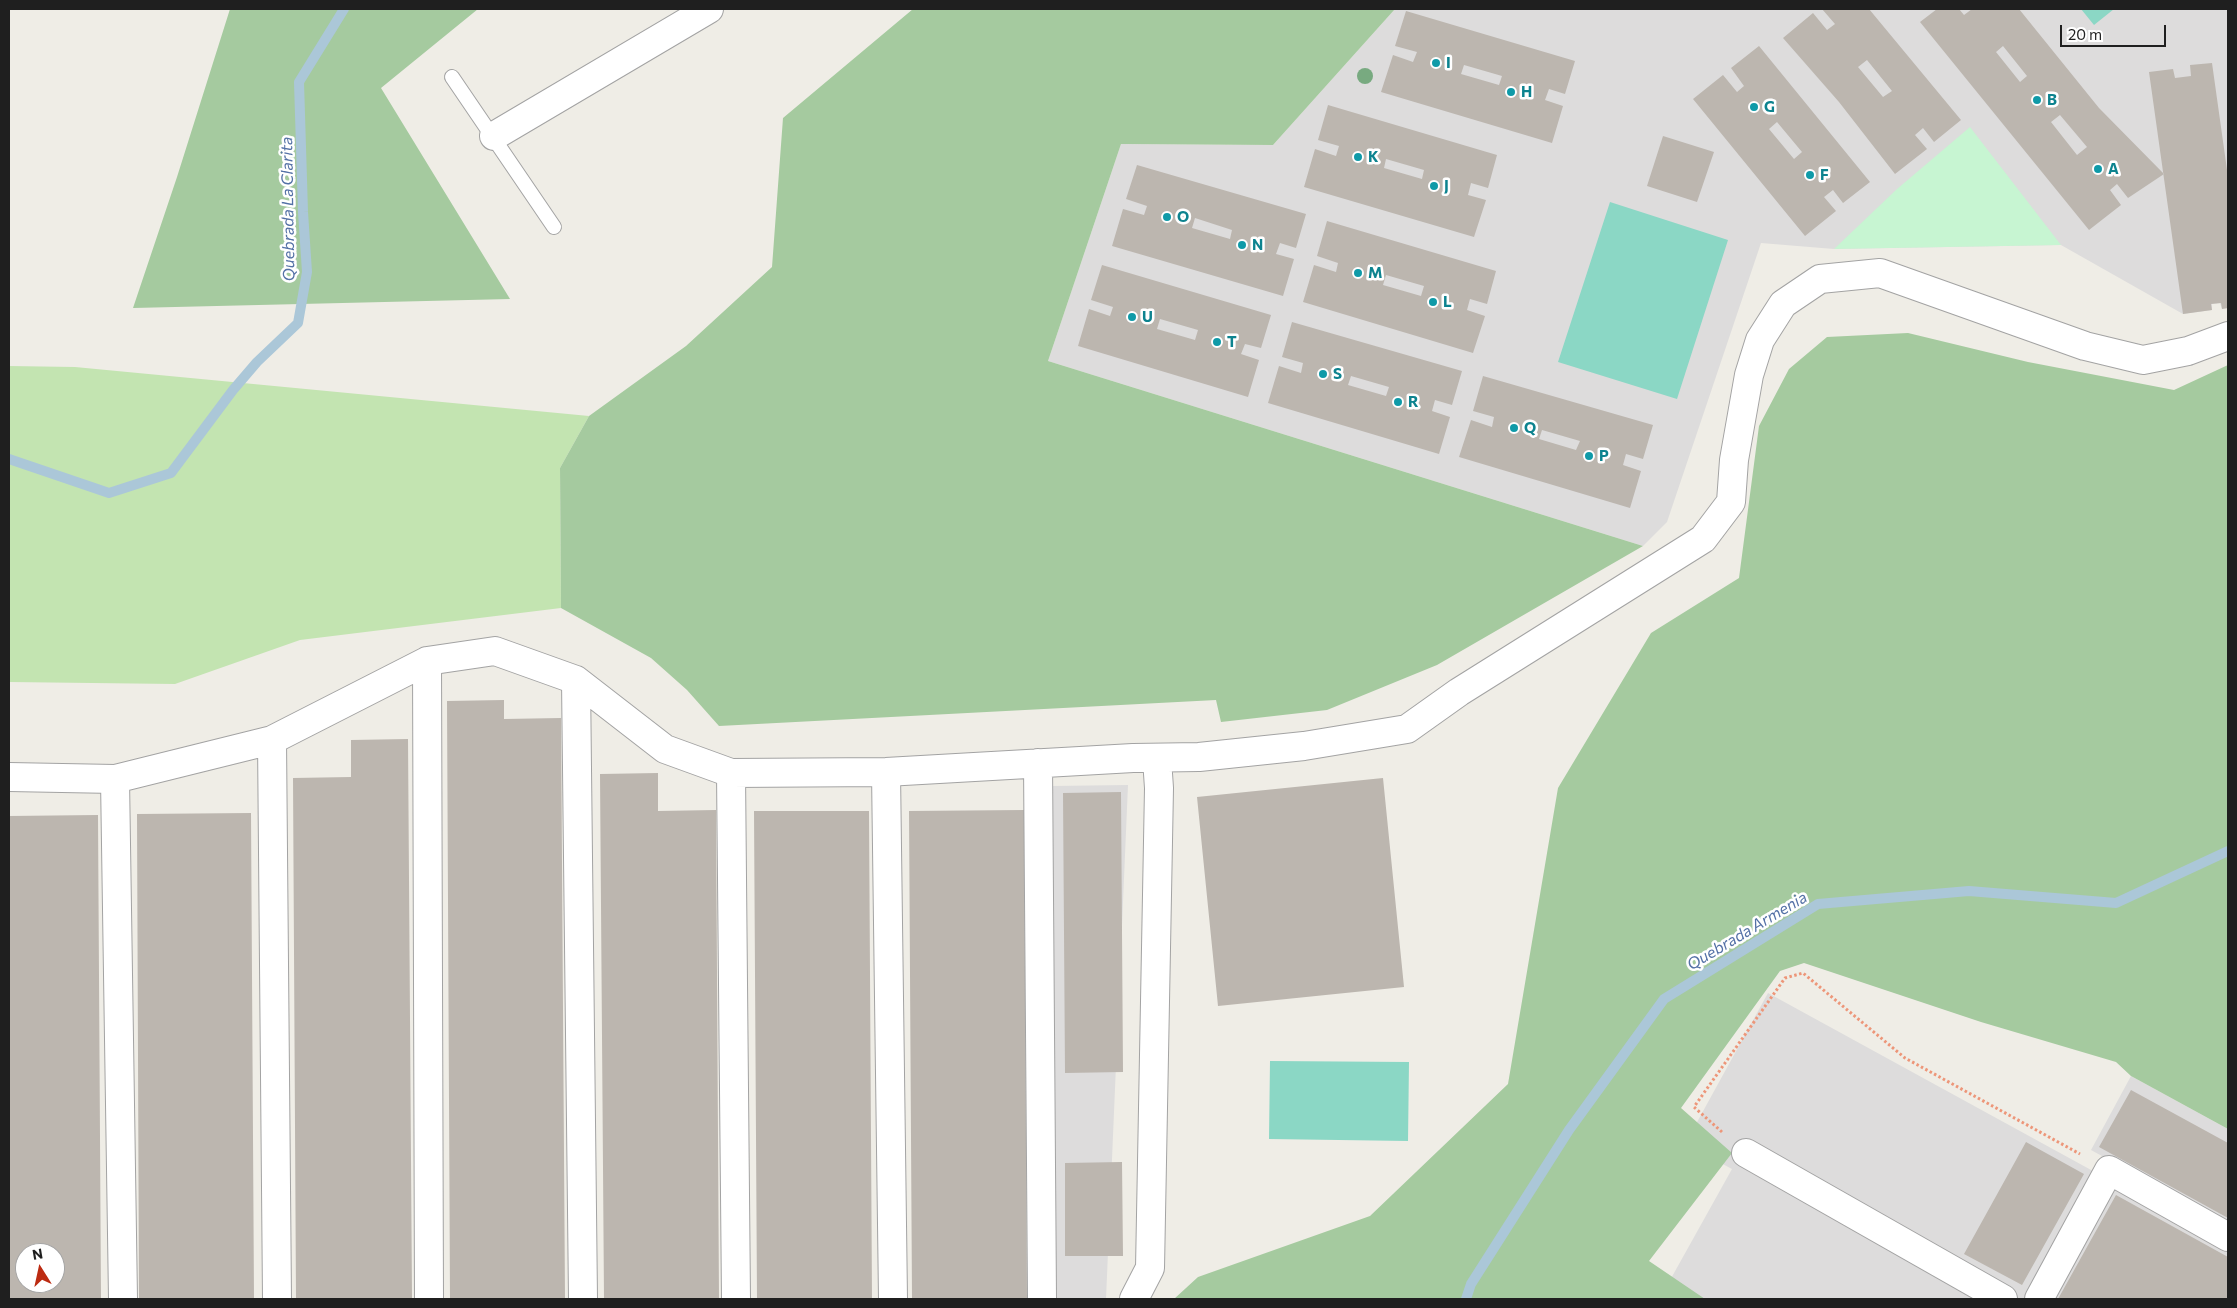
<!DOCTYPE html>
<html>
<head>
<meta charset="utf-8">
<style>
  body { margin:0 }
  #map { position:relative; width:2237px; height:1308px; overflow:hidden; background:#efede6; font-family:Commissioner,sans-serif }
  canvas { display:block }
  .frame { position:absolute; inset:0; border:10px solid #1f1f1f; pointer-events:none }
  .north { position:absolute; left:15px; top:1243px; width:50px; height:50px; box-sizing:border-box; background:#fff; border:1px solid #a5a5a5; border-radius:50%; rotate:350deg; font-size:14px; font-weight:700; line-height:20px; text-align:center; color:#1f1f1f }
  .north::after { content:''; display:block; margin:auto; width:18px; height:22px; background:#bc2b12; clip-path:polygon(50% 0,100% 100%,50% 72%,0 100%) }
  .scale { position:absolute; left:2060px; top:25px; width:106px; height:22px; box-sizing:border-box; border:2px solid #1f1f1f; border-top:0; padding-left:6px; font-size:15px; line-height:18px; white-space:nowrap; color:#1f1f1f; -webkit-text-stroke:4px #fff; paint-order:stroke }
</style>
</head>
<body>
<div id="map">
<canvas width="2237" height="1308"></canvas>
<div class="frame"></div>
<div class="north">N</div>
<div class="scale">20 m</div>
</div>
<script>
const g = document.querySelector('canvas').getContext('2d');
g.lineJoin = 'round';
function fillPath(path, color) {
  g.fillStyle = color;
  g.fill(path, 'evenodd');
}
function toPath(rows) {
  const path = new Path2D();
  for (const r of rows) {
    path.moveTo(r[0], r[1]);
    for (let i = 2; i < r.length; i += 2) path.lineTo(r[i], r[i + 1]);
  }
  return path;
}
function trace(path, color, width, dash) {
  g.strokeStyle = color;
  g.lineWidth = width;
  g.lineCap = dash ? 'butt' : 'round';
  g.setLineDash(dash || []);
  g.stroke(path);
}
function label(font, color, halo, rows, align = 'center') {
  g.font = font + ' Commissioner,sans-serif';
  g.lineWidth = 5;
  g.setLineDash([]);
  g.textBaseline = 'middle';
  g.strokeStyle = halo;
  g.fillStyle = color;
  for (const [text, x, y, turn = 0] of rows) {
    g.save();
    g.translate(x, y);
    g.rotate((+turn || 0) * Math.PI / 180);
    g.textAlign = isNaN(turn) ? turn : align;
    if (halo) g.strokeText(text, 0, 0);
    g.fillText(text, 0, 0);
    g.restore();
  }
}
fillPath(toPath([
  [1395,9,2228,9,2228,308,2222,309,2220,303,2212,304,2212,310,2183,314,2061,245,1834,249,1761,243,1667,522,1643,546,1048,361,1121,144,1273,145],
  [1128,785,1106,1299,1055,1299,1052,786],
  [1768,993,2228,1245,2228,1299,1700,1299,1669,1282,1732,1169,1685,1144],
  [2131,1076,2228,1129,2228,1225,2091,1150]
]), '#dddcdc');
fillPath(toPath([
  [9,366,75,367,589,416,560,468,561,608,300,640,175,684,9,682]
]), '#c3e4b1');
fillPath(toPath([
  [230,9,478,9,381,88,510,299,133,308,177,177],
  [913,9,1395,9,1273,145,1121,144,1048,361,1643,546,1437,665,1327,710,1221,722,1216,700,719,726,687,690,651,658,561,608,560,468,589,416,686,346,772,267,783,118],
  [1908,333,2028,362,2174,390,2228,365,2228,1129,2131,1076,2116,1062,1981,1022,1804,963,1780,971,1681,1108,1732,1153,1649,1261,1705,1299,1174,1299,1198,1277,1370,1216,1508,1084,1558,788,1651,633,1739,578,1759,426,1789,369,1827,337]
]), '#a5ca9f');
fillPath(toPath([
  [1970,127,2061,245,1834,249,1897,189]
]), '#c7f5d2');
fillPath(toPath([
  [2081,9,2114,9,2094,25],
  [1610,202,1728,240,1677,399,1558,362],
  [1270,1061,1409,1062,1408,1141,1269,1139]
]), '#8bd7c5');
trace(toPath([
  [9,459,109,493,171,473,233,390,257,362,298,323,307,272,303,212,299,82,344,9],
  [1466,1299,1471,1284,1569,1130,1664,999,1818,904,1969,891,2116,903,2228,851]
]), '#abc7d8', 10);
fillPath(toPath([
  [1822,9,1869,9,1961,120,1934,142,1923,128,1915,135,1927,149,1895,174,1839,102,1783,38,1813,13,1827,30,1835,24],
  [1867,60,1892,91,1883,97,1858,67],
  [1937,9,1959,9,1964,15,1972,9,2019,9,2099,108,2164,174,2128,198,2117,184,2110,190,2121,205,2089,230,1920,22],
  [2003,46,2027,76,2020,82,1996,52],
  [2060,115,2087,147,2077,155,2051,122],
  [1406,11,1575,61,1565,94,1549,89,1545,100,1563,106,1552,143,1381,92,1393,55,1413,62,1417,52,1395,46],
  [1464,65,1502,76,1499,85,1461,74],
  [1759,46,1870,182,1843,203,1833,190,1824,197,1836,211,1805,236,1693,99,1723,75,1737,92,1744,86,1731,68],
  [1777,122,1802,152,1794,159,1769,129],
  [2212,63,2228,177,2228,308,2222,309,2221,303,2211,304,2212,310,2183,314,2149,72,2173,69,2175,78,2191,76,2190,65],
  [1328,105,1497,155,1488,188,1471,183,1468,195,1486,200,1474,237,1304,187,1315,149,1336,156,1339,146,1318,140],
  [1386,159,1424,170,1422,179,1384,168],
  [1663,136,1714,152,1697,202,1647,186],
  [1137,165,1306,214,1296,248,1280,243,1276,254,1294,259,1283,296,1112,246,1123,209,1144,215,1147,206,1126,199],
  [1195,218,1232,230,1230,239,1192,228],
  [1327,221,1496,271,1487,304,1470,299,1467,310,1485,316,1473,353,1303,302,1314,265,1336,272,1338,263,1317,256],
  [1386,275,1424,286,1421,296,1383,285],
  [1102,265,1271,315,1261,348,1245,344,1241,354,1259,360,1248,397,1078,346,1089,309,1110,316,1113,307,1091,300],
  [1160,319,1198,330,1195,340,1157,329],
  [1292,322,1462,371,1452,405,1435,400,1432,411,1450,417,1439,454,1268,403,1279,366,1301,373,1303,363,1282,357],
  [1351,376,1389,387,1386,396,1348,385],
  [1483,376,1653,425,1643,459,1626,454,1623,465,1641,471,1630,508,1459,457,1471,420,1492,427,1494,417,1473,411],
  [1542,430,1580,441,1576,450,1539,439],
  [504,700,504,719,561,718,565,1299,450,1299,447,701],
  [408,739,412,1299,296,1299,293,778,351,777,351,740],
  [658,773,658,811,716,810,719,1299,604,1299,600,774],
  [1383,778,1404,987,1218,1006,1197,797],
  [1121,792,1123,1072,1065,1073,1063,793],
  [1024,810,1027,1299,912,1299,909,811],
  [754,811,869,811,872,1299,757,1299],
  [251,813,254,1299,139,1299,137,814],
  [98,815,101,1299,9,1299,9,816],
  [25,1253,55,1253,55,1283,25,1283],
  [2131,1090,2228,1143,2228,1218,2099,1147],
  [2026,1142,2084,1174,2022,1285,1964,1254],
  [1122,1162,1123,1256,1065,1256,1065,1163],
  [2116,1195,2228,1257,2228,1299,2058,1299]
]), '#bcb6af');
const service = toPath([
  [452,77,554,227]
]);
const minor = toPath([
  [494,136,709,9],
  [427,661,429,1299],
  [576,680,583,1299],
  [272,740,277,1299],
  [1038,763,1042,1299],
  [886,772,893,1299],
  [731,773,736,1299],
  [9,777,115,779,272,740,427,661,495,651,576,680,665,749,731,773,886,772,1133,758,1199,757,1304,746,1407,729,1459,692,1703,539,1731,502,1734,460,1749,375,1760,340,1783,304,1820,279,1880,273,2085,346,2143,360,2188,351,2228,336],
  [115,779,123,1299],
  [1746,1153,2003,1299],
  [1134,1299,1150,1268,1159,788,1157,759],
  [2039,1299,2109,1170,2228,1237]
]);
trace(service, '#a3a3a3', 16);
trace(minor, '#a3a3a3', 30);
trace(toPath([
  [1722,1132,1694,1107,1785,978,1803,973,1905,1058,2080,1154]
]), '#ed9679', 3, [2.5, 2.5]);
trace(service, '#fff', 14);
trace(minor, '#fff', 28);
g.fillStyle = '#78aa80';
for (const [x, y] of [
  [1365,76]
]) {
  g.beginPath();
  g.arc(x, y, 8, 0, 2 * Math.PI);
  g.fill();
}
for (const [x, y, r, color] of [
  [1436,63,5,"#0f9aa8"],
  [1511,92,5,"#0f9aa8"],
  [2037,100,5,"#0f9aa8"],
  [1754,107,5,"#0f9aa8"],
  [1358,157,5,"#0f9aa8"],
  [2098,169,5,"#0f9aa8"],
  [1810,175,5,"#0f9aa8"],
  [1434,186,5,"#0f9aa8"],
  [1167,217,5,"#0f9aa8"],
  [1242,245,5,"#0f9aa8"],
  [1358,273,5,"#0f9aa8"],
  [1433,302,5,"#0f9aa8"],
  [1132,317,5,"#0f9aa8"],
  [1217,342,5,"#0f9aa8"],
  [1323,374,5,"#0f9aa8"],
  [1398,402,5,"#0f9aa8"],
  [1514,428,5,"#0f9aa8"],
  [1589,456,5,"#0f9aa8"]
]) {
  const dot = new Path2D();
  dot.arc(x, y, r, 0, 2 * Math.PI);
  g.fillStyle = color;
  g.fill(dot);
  trace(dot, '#fff', 2);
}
label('bold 15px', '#0d838f', '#fff', [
  ["I",1446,63],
  ["H",1521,92],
  ["B",2047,100],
  ["G",1764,107],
  ["K",1368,157],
  ["A",2108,169],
  ["F",1820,175],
  ["J",1444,186],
  ["O",1177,217],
  ["N",1252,245],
  ["M",1368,273],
  ["L",1443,302],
  ["U",1142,317],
  ["T",1227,342],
  ["S",1333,374],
  ["R",1408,402],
  ["Q",1524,428],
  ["P",1599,456]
], 'left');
label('italic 16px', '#5471a6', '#fff', [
  ["Quebrada La Clarita",288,209,-91],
  ["Quebrada Armenia",1747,931,-31]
]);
</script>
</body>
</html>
